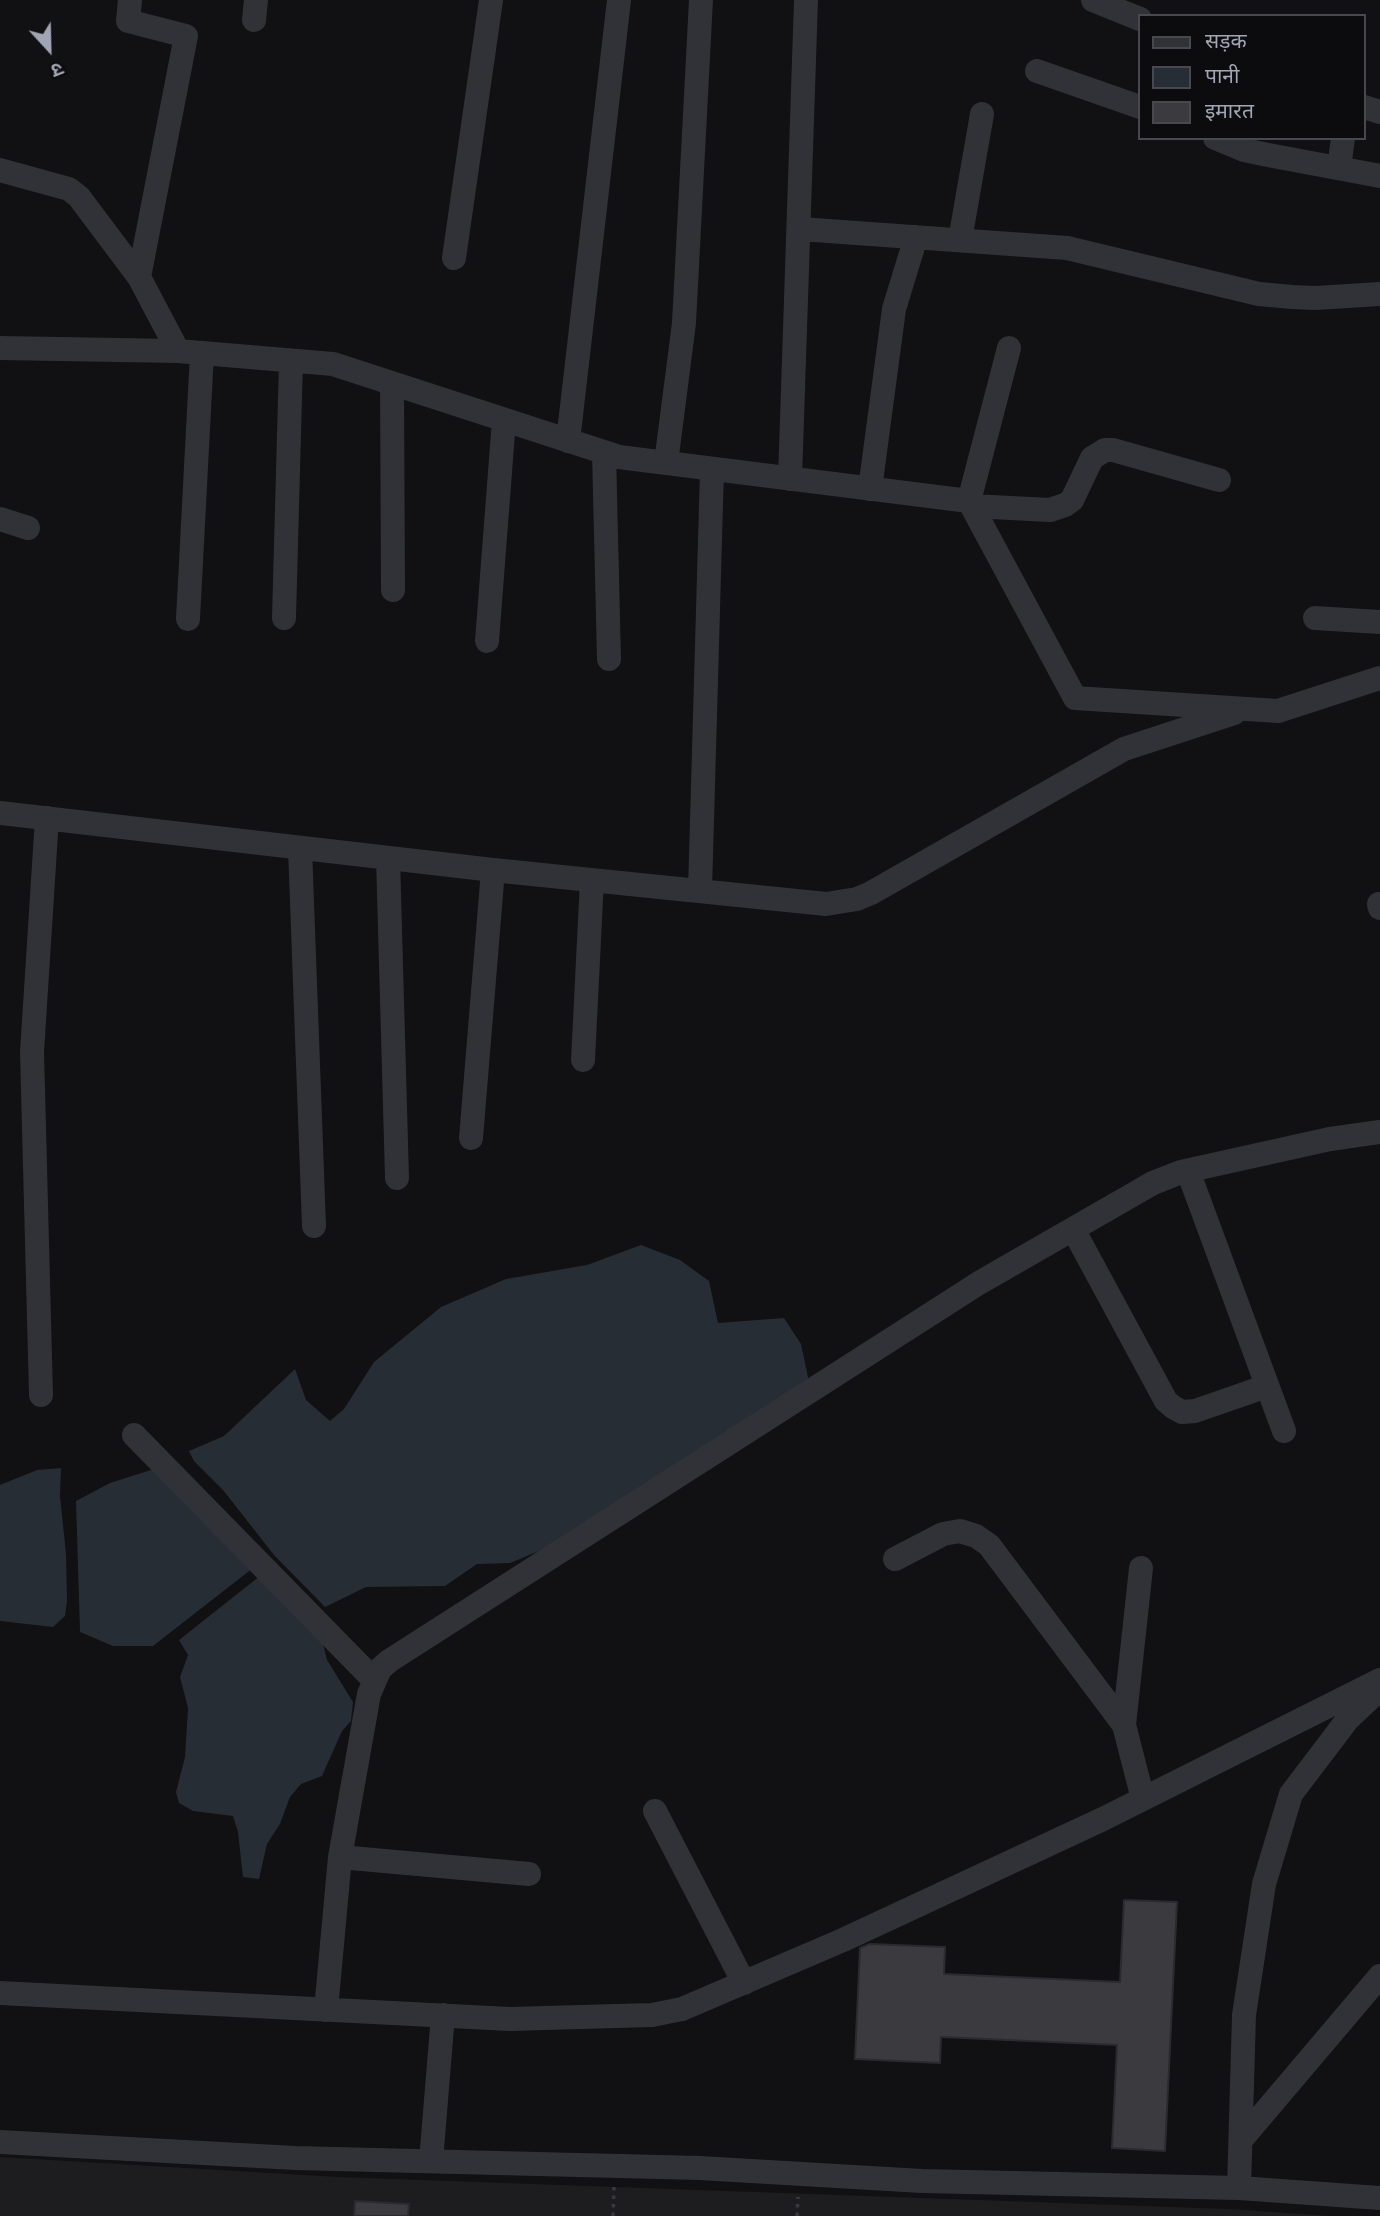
<!DOCTYPE html>
<html>
<head>
<meta charset="utf-8">
<style>
  body { margin:0 }
  #map { position:relative; width:1380px; height:2216px; overflow:hidden; background:#111012; font-family:Overpass,"Noto Sans Devanagari",sans-serif }
  canvas { display:block }
  .legend { position:absolute; left:1138px; top:14px; width:228px; height:126px; box-sizing:border-box; background:#0c0b0d; border:2px solid #48494f; margin:0; padding:9px 12px; list-style:none; font-size:21px; color:#a2a5b3 }
  .legend li { display:flex; align-items:center; gap:14px; height:35px }
  .legend b { width:35px; border:2px solid #48494f }
  .north { position:absolute; left:14px; top:14px; width:70px; height:70px; -webkit-text-stroke:5px #0c0b0d; paint-order:stroke; rotate:158deg; font-size:19px; font-weight:700; line-height:28px; text-align:center; color:#a2a5b3 }
  .north::after { content:''; display:block; margin:auto; width:24px; height:32px; background:#a2a5b3; clip-path:polygon(50% 0,100% 100%,50% 72%,0 100%) }
</style>
</head>
<body>
<div id="map">
<canvas width="1380" height="2216"></canvas>
<ul class="legend">
<li><b style="height:9px;background:#313237"></b>सड़क</li>
<li><b style="height:19px;background:#272d35"></b>पानी</li>
<li><b style="height:19px;background:#3b3a3f"></b>इमारत</li>
</ul>
<div class="north">उ</div>
</div>
<script>
const g = document.querySelector('canvas').getContext('2d');
g.lineJoin = 'round';
function fillPath(path, color) {
  g.fillStyle = color;
  g.fill(path, 'evenodd');
}
function toPath(rows) {
  const path = new Path2D();
  for (const r of rows) {
    path.moveTo(r[0], r[1]);
    for (let i = 2; i < r.length; i += 2) path.lineTo(r[i], r[i + 1]);
  }
  return path;
}
function trace(path, color, width, dash) {
  g.strokeStyle = color;
  g.lineWidth = width;
  g.lineCap = dash ? 'butt' : 'round';
  g.setLineDash(dash || []);
  g.stroke(path);
}
fillPath(toPath([
  [0,2157,338,2177,1228,2209,1332,2216,0,2216]
]), '#1d1c1f');
fillPath(toPath([
  [641,1245,680,1260,709,1281,718,1323,784,1318,801,1344,809,1382,578,1535,510,1563,477,1564,445,1586,366,1587,325,1607,274,1555,223,1490,194,1461,189,1451,224,1436,295,1369,306,1400,330,1421,344,1409,374,1362,441,1307,506,1279,587,1265],
  [170,1464,262,1561,153,1646,113,1646,80,1632,76,1501,110,1483],
  [61,1468,60,1496,66,1554,67,1601,65,1616,53,1627,0,1621,0,1485,37,1470],
  [270,1568,321,1635,327,1660,353,1702,351,1721,342,1731,322,1776,301,1784,290,1797,280,1824,267,1844,259,1879,243,1877,238,1832,233,1816,193,1811,179,1803,176,1792,185,1757,188,1708,180,1677,188,1655,179,1640]
]), '#272d35');
const building = toPath([
  [1124,1900,1177,1902,1165,2151,1112,2148,1117,2045,941,2037,940,2063,855,2059,860,1948,870,1944,945,1947,944,1974,1120,1982,1124,1900],
  [355,2201,409,2204,408,2216,354,2216,355,2201]
]);
fillPath(building, '#3b3a3f');
trace(building, '#2b2a2e', 2);
trace(toPath([
  [613,2216,614,2187],
  [797,2216,798,2197]
]), '#38383e', 3.5, [3.5, 5]);
trace(toPath([
  [130,0,128,21,186,36,139,277,178,351,333,364,619,457,969,501,1075,698,1278,711,1380,678],
  [1093,0,1140,19],
  [254,20,256,0],
  [1037,71,1140,107],
  [1364,107,1380,112],
  [1215,138,1244,150,1268,155,1380,176],
  [1339,168,1343,138],
  [0,170,69,189,79,197,139,277],
  [800,229,1067,248,1259,294,1292,297,1316,298,1380,294],
  [960,240,982,114],
  [454,258,491,0],
  [0,348,178,351],
  [392,384,393,590],
  [568,441,619,0],
  [604,452,609,659],
  [666,463,684,323,701,0],
  [790,479,806,0],
  [870,489,894,309,916,237],
  [969,501,1009,348],
  [972,506,1050,510,1065,505,1072,500,1092,458,1105,450,1113,450,1219,480],
  [0,519,28,528],
  [284,618,291,361],
  [1315,618,1380,622],
  [188,619,202,353],
  [487,641,504,420],
  [0,813,493,870,826,904,857,899,871,893,1124,749,1234,713],
  [300,848,314,1226],
  [388,858,397,1178],
  [700,891,712,469],
  [1379,904,1380,908],
  [583,1060,592,880],
  [471,1138,493,870],
  [1188,1171,1284,1431],
  [1073,1229,1166,1401,1173,1407,1182,1412,1195,1411,1267,1386],
  [41,1395,32,1052,47,818],
  [134,1435,373,1679],
  [895,1559,943,1534,960,1531,976,1536,989,1545,1124,1725],
  [1141,1568,1124,1725,1143,1799],
  [1379,1690,1348,1719,1291,1794,1264,1884,1244,2015,1239,2188,1380,2198],
  [655,1811,744,1983],
  [340,1857,529,1874],
  [0,1993,510,2019,652,2015,682,2009,843,1940,1103,1819,1380,1680],
  [326,2010,340,1857,369,1694,380,1669,389,1661,979,1283,1153,1183,1181,1172,1330,1139,1380,1132],
  [1241,2140,1380,1976],
  [0,2142,295,2158,700,2168,922,2181,1239,2188],
  [431,2161,443,2015]
]), '#313237', 24);
</script>
</body>
</html>
